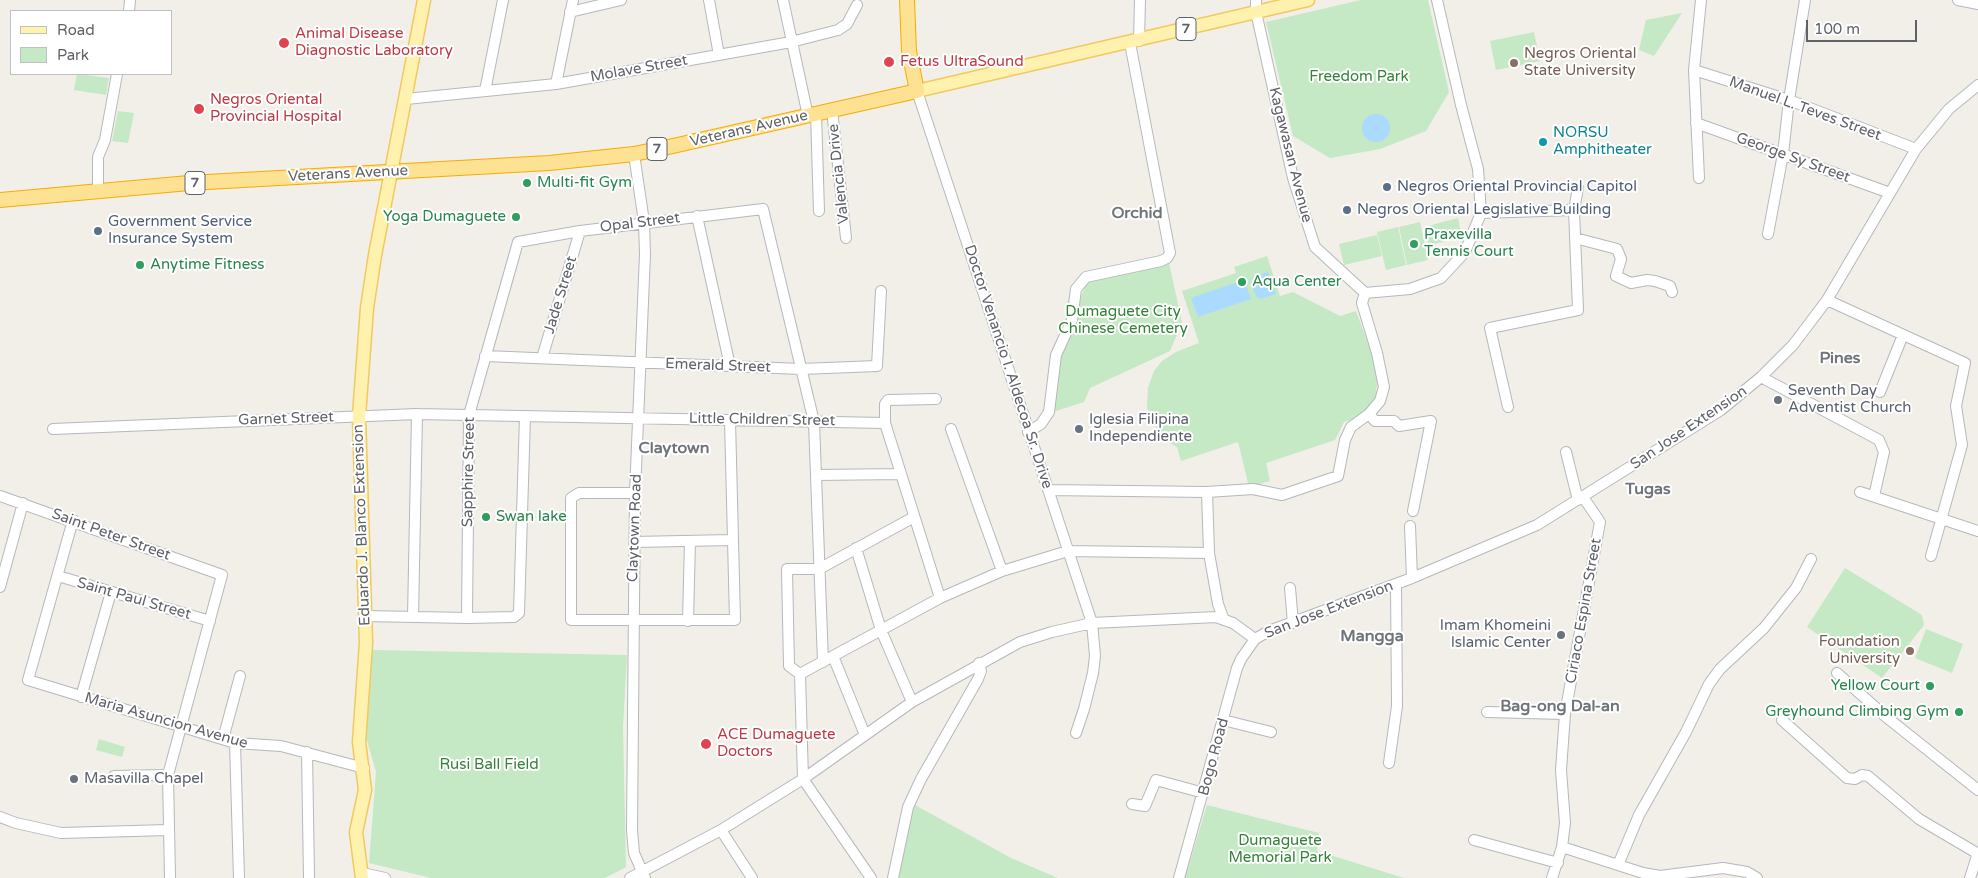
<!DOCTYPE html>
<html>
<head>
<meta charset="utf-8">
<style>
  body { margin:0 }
  #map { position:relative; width:1978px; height:878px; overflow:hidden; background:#f1efe8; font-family:"Varela Round",sans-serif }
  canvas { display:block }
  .legend { position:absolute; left:10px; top:10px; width:162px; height:65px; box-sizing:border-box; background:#fff; border:1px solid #bfc1c3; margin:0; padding:6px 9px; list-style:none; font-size:15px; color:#5f6368 }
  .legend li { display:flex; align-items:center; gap:10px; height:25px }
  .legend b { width:25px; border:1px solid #bfc1c3 }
  .scale { position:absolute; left:1806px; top:20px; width:111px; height:22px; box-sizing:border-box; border:2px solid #5f6368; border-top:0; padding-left:6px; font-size:15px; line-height:18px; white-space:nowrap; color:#5f6368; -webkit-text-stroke:4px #fff; paint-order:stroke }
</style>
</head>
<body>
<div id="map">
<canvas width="1978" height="878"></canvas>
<ul class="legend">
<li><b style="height:6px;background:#fff2af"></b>Road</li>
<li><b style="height:14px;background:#c5e8c5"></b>Park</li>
</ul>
<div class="scale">100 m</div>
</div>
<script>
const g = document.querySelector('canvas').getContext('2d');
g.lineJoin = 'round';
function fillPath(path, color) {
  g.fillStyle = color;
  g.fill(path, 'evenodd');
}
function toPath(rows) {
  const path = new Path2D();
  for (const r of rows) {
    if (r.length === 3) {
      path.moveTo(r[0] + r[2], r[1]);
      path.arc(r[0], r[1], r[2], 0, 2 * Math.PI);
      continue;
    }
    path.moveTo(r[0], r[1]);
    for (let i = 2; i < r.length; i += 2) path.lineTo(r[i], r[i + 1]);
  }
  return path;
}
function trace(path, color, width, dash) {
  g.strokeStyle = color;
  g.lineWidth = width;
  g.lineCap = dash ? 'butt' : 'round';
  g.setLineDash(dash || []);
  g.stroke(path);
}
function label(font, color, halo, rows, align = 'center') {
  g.font = font + ' "Varela Round",sans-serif';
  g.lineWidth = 4;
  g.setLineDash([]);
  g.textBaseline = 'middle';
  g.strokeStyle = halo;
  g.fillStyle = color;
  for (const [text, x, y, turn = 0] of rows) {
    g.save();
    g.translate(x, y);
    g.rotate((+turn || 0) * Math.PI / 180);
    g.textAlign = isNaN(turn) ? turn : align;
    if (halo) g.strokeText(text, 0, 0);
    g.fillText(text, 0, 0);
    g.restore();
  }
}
fillPath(toPath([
  [1361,0,1428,0,1449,92,1426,131,1380,149,1330,158,1293,136,1266,22],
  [1682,13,1654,56,1639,50,1646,20],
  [1534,32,1540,61,1496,70,1490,41],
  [77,74,109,78,106,95,74,90],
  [118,111,134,113,128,143,112,141],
  [1458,218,1462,237,1429,245,1424,227],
  [1420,222,1428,260,1407,265,1399,227],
  [1398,227,1406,265,1386,270,1377,232],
  [1377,235,1382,256,1344,265,1339,244],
  [1267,256,1280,296,1293,292,1340,316,1356,311,1379,374,1376,391,1381,393,1363,416,1344,422,1335,440,1266,463,1270,481,1249,487,1238,442,1181,461,1177,447,1168,442,1151,421,1147,407,1148,388,1154,371,1162,361,1176,352,1199,343,1182,291,1236,273,1234,267],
  [1169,263,1182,322,1170,351,1090,388,1084,402,1053,412,1059,351,1069,332,1087,280],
  [1845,568,1922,615,1924,625,1882,678,1807,627],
  [1926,629,1963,644,1952,673,1915,658],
  [370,650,627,655,623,727,626,867,605,878,431,878,369,863,376,772,366,737],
  [99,739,125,747,122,757,96,750],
  [915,805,1011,858,1058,878,893,878],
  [1207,805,1319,833,1317,851,1404,878,1185,878]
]), '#c5e8c5');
fillPath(toPath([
  [1376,128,14],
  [1268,272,1276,294,1261,299,1256,296,1251,282,1255,276],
  [1244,280,1251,299,1198,317,1191,298]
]), '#aadaff');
const minor = toPath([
  [709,0,719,55],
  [783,0,808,116],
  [1256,0,1256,12,1293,178,1315,247,1365,293,1410,289,1441,278,1465,252,1481,213,1478,169,1461,105,1437,0],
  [1958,0,1978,4],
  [129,11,130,0],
  [570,12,621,0],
  [1139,41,1140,0],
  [1694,70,1789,100,1916,149],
  [556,84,573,0],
  [485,91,503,0],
  [917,91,1092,623,1095,656,1093,673,1084,709,1076,733],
  [406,99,556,84,791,42,838,30,847,24,857,5],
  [832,110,846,238],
  [816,114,819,211],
  [1696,123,1890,193],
  [634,154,644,222,645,254,635,493,632,830,634,853,645,878],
  [1699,178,1694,70,1701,0],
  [98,191,98,157,105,140,117,74],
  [1481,213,1574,210],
  [697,216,730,366],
  [1768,234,1783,154,1789,100,1805,0],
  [1575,238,1617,249,1621,259,1616,276,1631,283,1647,280,1655,281,1670,286,1672,292],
  [1827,300,1965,363,1956,406,1962,445,1931,556],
  [485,356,801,369,877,366,881,291],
  [542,358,580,231],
  [1761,377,1879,440,1884,452,1874,496],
  [1880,392,1903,335],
  [936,399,888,400,885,404,885,423,940,598],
  [1508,407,1490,328,1578,310,1574,210,1578,188],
  [1369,414,1375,421,1394,421,1399,426,1431,421,1413,511],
  [53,429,417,414,885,423],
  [951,429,1002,571],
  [1028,432,1041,424,1049,412,1056,355,1072,320,1076,289,1086,277,1161,261,1167,258,1170,253,1130,43],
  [1566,452,1578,500],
  [816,475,901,474],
  [1048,490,1207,492,1253,489,1282,495,1338,476,1345,440,1351,427,1369,414,1380,401,1384,387,1377,353,1362,303,1365,293],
  [1207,492,1209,553,1218,604,1224,620],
  [1860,492,1978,531],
  [635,493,579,493,571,498,571,620,735,620,730,420],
  [0,496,222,575,168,775,170,878],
  [73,520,28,680,235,743,281,746,364,768],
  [1410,526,1412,578],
  [634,542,731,540],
  [856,548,881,630,912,702],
  [58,576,210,621],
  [0,587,23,503],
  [1290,588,1293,623],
  [365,616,467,618,514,617,519,613,525,416],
  [413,617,417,414],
  [467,618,469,415,518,242,580,231,763,209,814,422,823,662],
  [688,621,690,541],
  [833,656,865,735],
  [1837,673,1885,716,1978,790],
  [800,674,940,598,1002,571,1068,551,1209,553],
  [800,674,789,666,787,569,819,569,914,517],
  [800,674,803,779,871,878],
  [81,697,111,592],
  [1487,712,1565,714],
  [1223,720,1271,732],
  [1782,720,1847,778,1855,779,1862,775,1868,776,1919,819,1975,852,1977,856,1970,878],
  [223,739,240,676],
  [235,743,239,878],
  [307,752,309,878],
  [1389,763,1397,706,1396,584],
  [114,776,168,775],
  [1132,804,1145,806,1156,780,1204,793],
  [0,817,16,823,61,833,168,830],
  [721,830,752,878],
  [1474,840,1558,863],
  [1562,847,1643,873,1660,876,1723,868,1747,872,1757,878],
  [1618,865,1639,815,1686,732,1709,684,1720,669,1764,628,1796,588,1811,559],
  [362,873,385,878],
  [630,878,721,830,803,779,912,702,1020,642,1052,632,1092,623,1216,617,1233,623,1255,639],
  [893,878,908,807,921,779,978,679,981,671,979,663],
  [1179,878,1237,668,1241,659,1255,639,1269,631,1412,578,1537,525,1721,410,1761,377,1793,345,1827,300,1916,149,1949,109,1978,85],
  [1552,878,1562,847,1565,823,1561,770,1565,714,1600,522,1583,497]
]);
const major = toPath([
  [917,91,1308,0],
  [362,878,356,832,365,790,359,742,366,643,359,416,367,308,375,255,424,0]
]);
const highway = toPath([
  [0,200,189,183,549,163,634,154,673,146,917,91,909,51,907,0]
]);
trace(minor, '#b5b8bc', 12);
trace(major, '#f2c960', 15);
trace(highway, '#f9ab00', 16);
trace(minor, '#fff', 10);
trace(major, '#fff2af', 12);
trace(highway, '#fde293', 14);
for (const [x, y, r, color] of [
  [284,43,6,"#e0444e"],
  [889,62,6,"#e0444e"],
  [1514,63,5,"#8d6e63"],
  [199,109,6,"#e0444e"],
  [1543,142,5,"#0f9aa8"],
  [527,183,5,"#2e9e5b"],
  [1387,187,5,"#5c6f8a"],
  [1347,210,5,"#5c6f8a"],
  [516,217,5,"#2e9e5b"],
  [98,231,5,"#5c6f8a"],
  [1414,244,5,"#2e9e5b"],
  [140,265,5,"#2e9e5b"],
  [1242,282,5,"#2e9e5b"],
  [1778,400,5,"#6b7280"],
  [1079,429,5,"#6b7280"],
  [486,517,5,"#2e9e5b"],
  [1561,635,5,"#6b7280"],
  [1910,651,5,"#8d6e63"],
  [1930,686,5,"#2e9e5b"],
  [1959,712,5,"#2e9e5b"],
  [706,744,6,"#e0444e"],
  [74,779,5,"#6b7280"]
]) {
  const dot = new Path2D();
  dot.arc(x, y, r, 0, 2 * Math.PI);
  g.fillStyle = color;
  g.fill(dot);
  trace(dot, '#fff', 2);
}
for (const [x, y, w] of [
  [1186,29,20],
  [657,149,20],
  [195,183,20]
]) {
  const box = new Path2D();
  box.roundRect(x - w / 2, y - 11.5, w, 23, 4);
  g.fillStyle = '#fff';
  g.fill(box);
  trace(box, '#5f6368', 1);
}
label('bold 14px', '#5f6368', null, [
  ["7",1186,29],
  ["7",657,149],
  ["7",195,183]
]);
label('15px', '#be3a42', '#fff', [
  ["Animal Disease",295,34],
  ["Diagnostic Laboratory",295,51],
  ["Fetus UltraSound",900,62],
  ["Negros Oriental",210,100],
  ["Provincial Hospital",210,117],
  ["ACE Dumaguete",717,735],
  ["Doctors",717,752]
], 'left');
label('15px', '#785e54', '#fff', [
  ["Negros Oriental",1524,54],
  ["State University",1524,71],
  ["Foundation",1900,642,"right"],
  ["University",1900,659,"right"]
], 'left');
label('15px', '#5f6368', '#fff', [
  ["Molave Street",639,69,-10],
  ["Manuel L. Teves Street",1805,109,20],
  ["Veterans Avenue",749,129,-13],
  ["Kagawasan Avenue",1290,155,76],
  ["George Sy Street",1793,158,20],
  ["Veterans Avenue",348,174,-3],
  ["Valencia Drive",839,174,-96],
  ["Opal Street",640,223,-7],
  ["Jade Street",561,295,-73],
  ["Emerald Street",718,366,2],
  ["Doctor Venancio I. Aldecoa Sr. Drive",1008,367,72],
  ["Garnet Street",286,419,-2],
  ["Little Children Street",762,420,1],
  ["San Jose Extension",1689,428,-34],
  ["Sapphire Street",469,472,-89],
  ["Eduardo J. Blanco Extension",362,525,-92],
  ["Claytown Road",635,528,-88],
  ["Saint Peter Street",111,535,20],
  ["Saint Paul Street",134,599,16],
  ["San Jose Extension",1329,610,-21],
  ["Ciriaco Espina Street",1584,611,-80],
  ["Maria Asuncion Avenue",166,721,16],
  ["Bogo Road",1214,757,-75]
]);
label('15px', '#348238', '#fff', [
  ["Freedom Park",1359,77],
  ["Dumaguete City",1123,312],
  ["Chinese Cemetery",1123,329],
  ["Rusi Ball Field",489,765],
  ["Dumaguete",1280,841],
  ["Memorial Park",1280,858]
]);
label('15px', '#0d838f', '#fff', [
  ["NORSU",1553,133],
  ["Amphitheater",1553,150]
], 'left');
label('15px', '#27864d', '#fff', [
  ["Multi-fit Gym",537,183],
  ["Yoga Dumaguete",506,217,"right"],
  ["Praxevilla",1424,235],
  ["Tennis Court",1424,252],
  ["Anytime Fitness",150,265],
  ["Aqua Center",1252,282],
  ["Swan lake",496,517],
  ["Yellow Court",1920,686,"right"],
  ["Greyhound Climbing Gym",1949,712,"right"]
], 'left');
label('15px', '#4e5e75', '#fff', [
  ["Negros Oriental Provincial Capitol",1397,187],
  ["Negros Oriental Legislative Building",1357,210],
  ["Government Service",108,222],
  ["Insurance System",108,239]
], 'left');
label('15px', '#5b616d', '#fff', [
  ["Seventh Day",1788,391],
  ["Adventist Church",1788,408],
  ["Iglesia Filipina",1089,420],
  ["Independiente",1089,437],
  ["Imam Khomeini",1551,626,"right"],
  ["Islamic Center",1551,643,"right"],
  ["Masavilla Chapel",84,779]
], 'left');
label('bold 16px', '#70757a', '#fff', [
  ["Orchid",1137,214],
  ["Pines",1840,359],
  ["Claytown",674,449],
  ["Tugas",1648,490],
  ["Mangga",1372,637],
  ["Bag-ong Dal-an",1560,707]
]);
</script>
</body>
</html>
